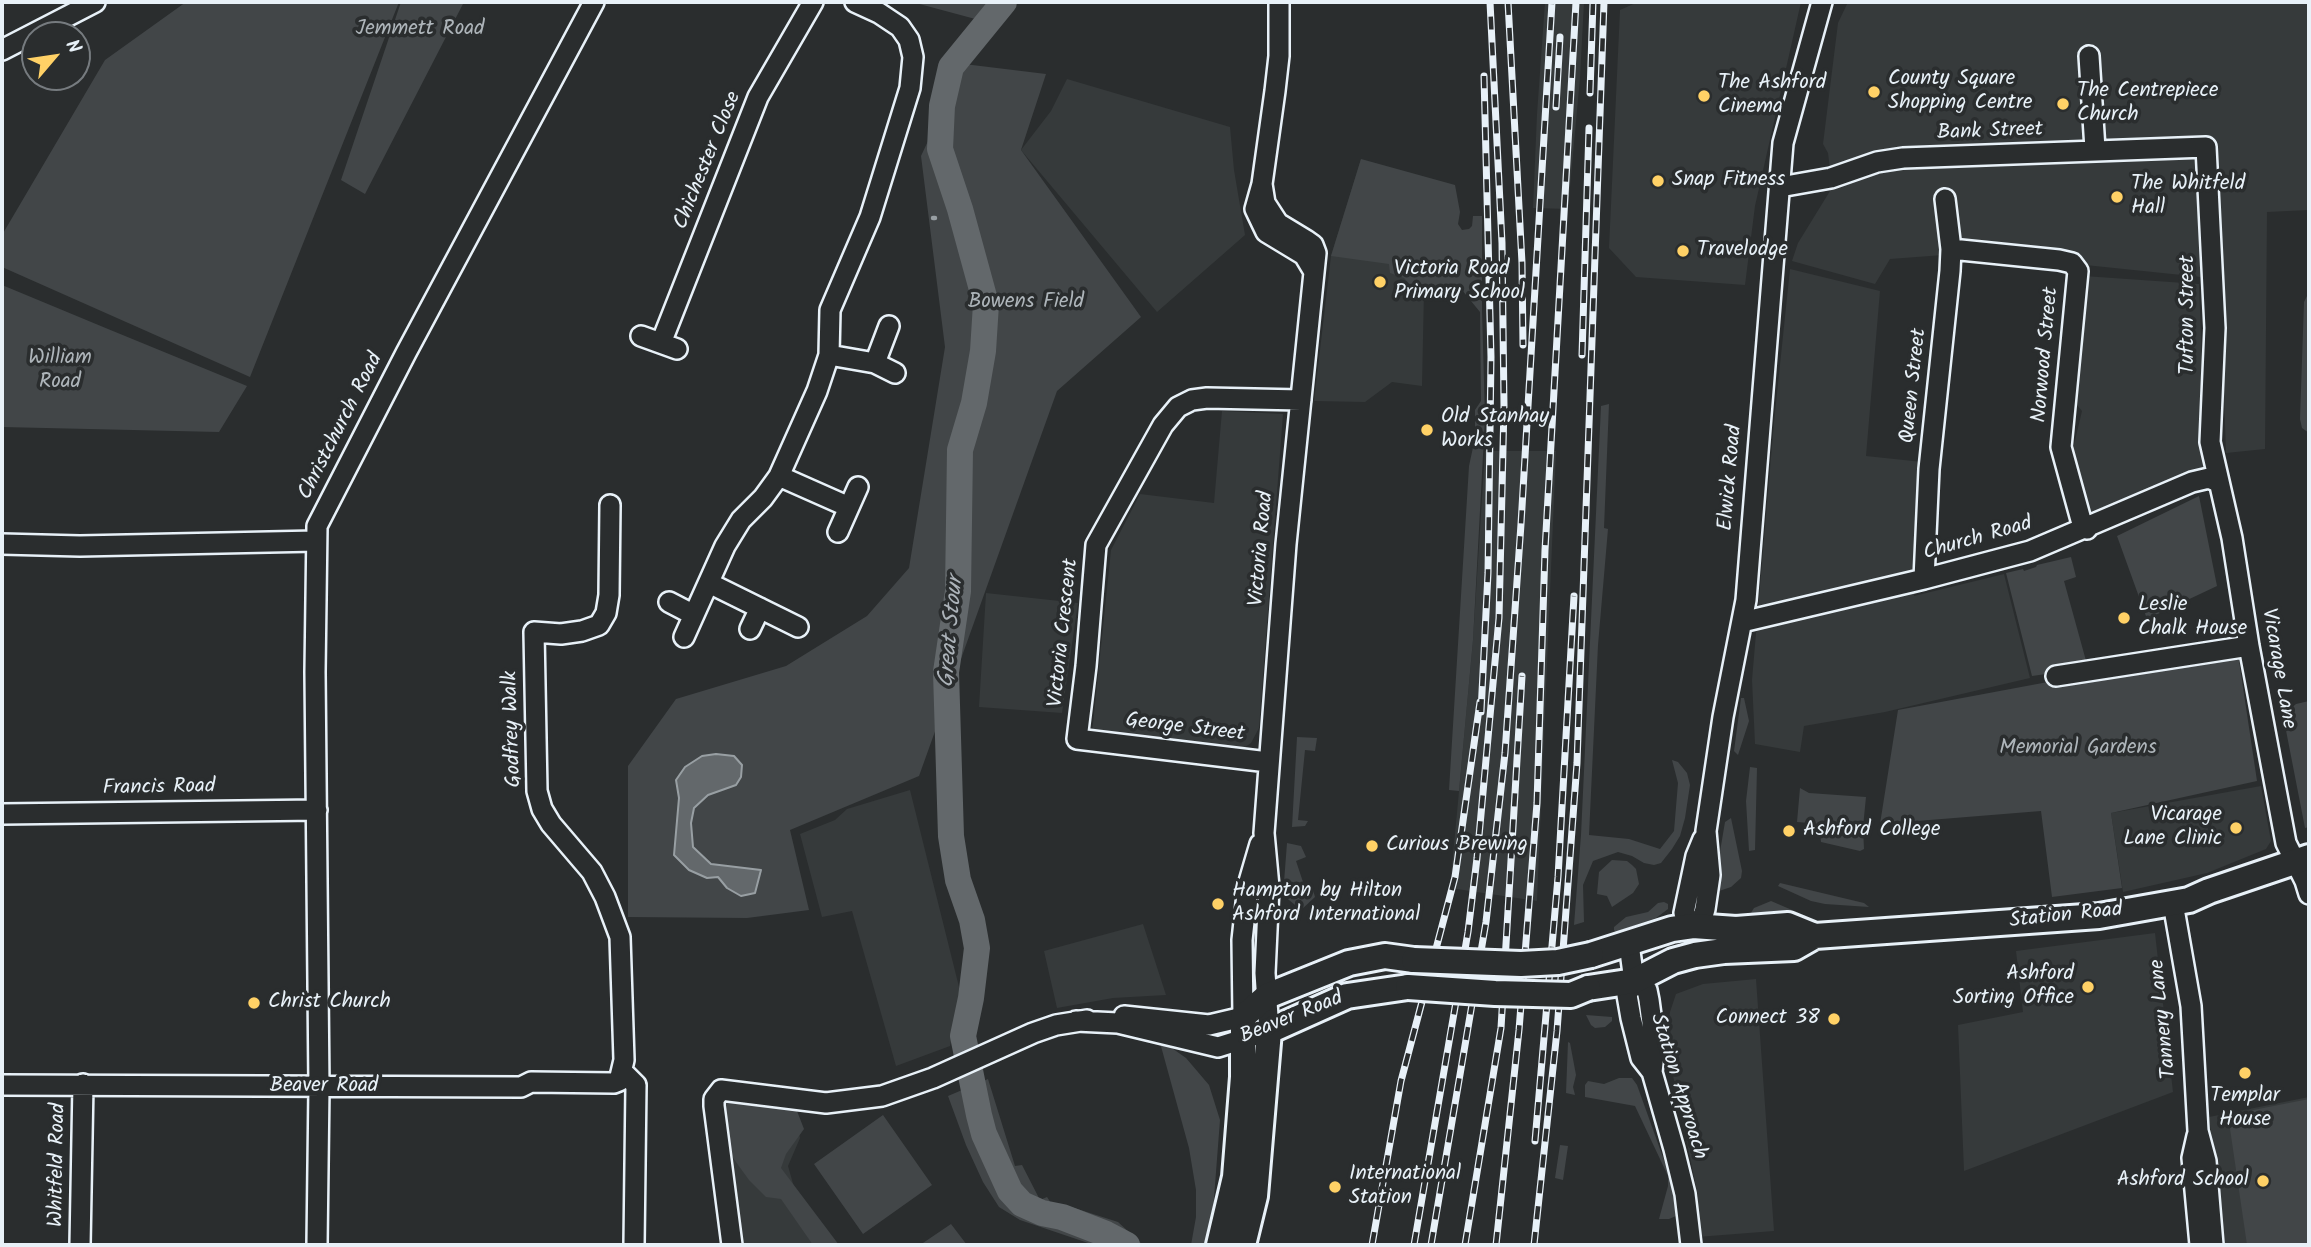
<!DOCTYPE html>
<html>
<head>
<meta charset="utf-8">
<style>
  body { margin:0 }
  #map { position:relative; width:2311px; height:1247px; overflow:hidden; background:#2a2d2e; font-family:Kalam,sans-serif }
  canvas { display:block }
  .frame { position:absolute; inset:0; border:4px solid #e8f1f8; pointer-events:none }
  .north { position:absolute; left:21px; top:21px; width:70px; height:70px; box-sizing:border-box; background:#2a2d2e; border:2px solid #767b7f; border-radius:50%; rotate:61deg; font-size:19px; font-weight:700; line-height:28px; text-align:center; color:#e8f1f8 }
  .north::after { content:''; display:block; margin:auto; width:24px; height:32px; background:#ffd166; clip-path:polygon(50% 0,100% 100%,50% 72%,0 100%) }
</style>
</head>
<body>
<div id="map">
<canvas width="2311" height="1247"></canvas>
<div class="frame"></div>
<div class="north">N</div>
</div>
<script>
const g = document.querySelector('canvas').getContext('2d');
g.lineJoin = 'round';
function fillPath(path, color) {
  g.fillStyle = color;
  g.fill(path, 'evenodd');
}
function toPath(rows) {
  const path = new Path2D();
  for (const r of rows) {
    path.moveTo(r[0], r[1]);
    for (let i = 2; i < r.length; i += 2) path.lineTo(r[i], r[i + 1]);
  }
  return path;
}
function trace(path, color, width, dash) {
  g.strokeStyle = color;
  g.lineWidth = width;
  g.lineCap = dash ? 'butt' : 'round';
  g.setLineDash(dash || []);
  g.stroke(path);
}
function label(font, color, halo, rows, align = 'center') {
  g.font = font + ' Kalam,sans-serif';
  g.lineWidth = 7;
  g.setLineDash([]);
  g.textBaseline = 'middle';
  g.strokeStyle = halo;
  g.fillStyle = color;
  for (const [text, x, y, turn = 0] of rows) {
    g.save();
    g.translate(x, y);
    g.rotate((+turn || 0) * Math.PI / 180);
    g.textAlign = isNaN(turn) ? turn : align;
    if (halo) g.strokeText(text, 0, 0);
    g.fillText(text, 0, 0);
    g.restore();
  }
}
fillPath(toPath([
  [1545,2,1584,2,1580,78,1568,209,1533,208,1537,114],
  [1638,2,1801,2,1755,206,1745,285,1636,277,1609,248,1620,10],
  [1848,2,2309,2,2309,210,2267,212,2265,449,2226,453,2220,279,1970,253,1890,259,1875,284,1792,261,1798,243,1830,191,1831,178,1828,153,1823,144,1838,23],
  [1067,79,1230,127,1234,170,1245,235,1157,312,1021,150,1051,111],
  [1361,159,1438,274,1424,291,1422,386,1392,382,1365,402,1314,401,1331,256],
  [1790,269,1880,291,1866,456,1932,463,1914,596,2004,574,2030,678,1885,712,1804,726,1800,752,1755,744,1752,680,1774,422],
  [2084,276,2199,284,2206,468,2090,519,2072,453,2082,411,2076,404],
  [1222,411,1283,414,1259,728,1251,743,1242,749,1092,733,1111,550,1140,494,1214,503],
  [1485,451,1556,451,1537,901,1450,888,1473,640],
  [986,593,1078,603,1062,713,979,707],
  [2261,786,2271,841,2266,849,2207,873,2123,892,2111,813],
  [910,790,961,995,950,1046,896,1066,852,911,822,917,800,834,835,820,847,809],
  [1143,924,1166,995,1113,998,1057,1008,1044,951],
  [2155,933,2173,1092,1964,1171,1958,1025,2023,1012,2016,951],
  [1756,979,1774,1231,1697,1237,1698,1196,1665,1037,1670,1012,1676,994,1703,984],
  [2309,1097,2309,1245,2225,1245,2209,1117],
  [728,1109,796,1118,800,1138,788,1166,798,1201,827,1245,742,1245]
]), '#363a3b');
fillPath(toPath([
  [186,2,399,2,250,377,2,267,2,235,105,60],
  [401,2,464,2,365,194,341,180],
  [912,2,996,2,979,20],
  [964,64,1046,74,1021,150,1141,317,1057,391,919,776,790,830,809,910,747,918,628,917,628,766,676,699,786,666,867,616,909,568,945,347,921,156],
  [1361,159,1455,185,1460,212,1458,224,1462,230,1469,229,1472,226,1473,216,1482,216,1482,310,1485,418,1473,640,1459,791,1449,790,1469,466,1475,438,1475,410,1481,401,1480,312,1462,290,1416,291,1404,278,1390,273,1389,264,1331,256],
  [2,285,108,329,247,386,219,432,2,427],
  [2307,296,2309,296,2309,433,2302,428,2300,419,2304,302],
  [1609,404,1604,528,1608,529,1598,645,1589,835,1629,839,1660,849,1674,831,1678,783,1672,760,1678,762,1687,773,1690,785,1685,818,1680,836,1672,849,1661,863,1654,865,1644,863,1632,856,1618,852,1593,861,1583,885,1584,922,1574,925,1581,835,1601,406],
  [2199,496,2217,586,2147,619,2117,536],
  [2071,557,2076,577,2064,581,2088,668,2032,676,2006,573,2023,569,2024,571,2036,567,2037,565],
  [2238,654,2257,781,2111,813,2122,888,2052,897,2041,811,1880,824,1898,710,2080,676],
  [1741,698,1744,698,1749,721,1738,755,1734,751],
  [2309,701,2309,827,2305,828,2283,715,2296,704],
  [1297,737,1317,738,1315,751,1305,750,1298,820,1308,821,1305,826,1292,827],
  [1750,767,1757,768,1755,850,1749,851,1746,801],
  [1800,788,1809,793,1866,797,1863,827,1864,849,1860,851,1821,842,1820,833,1816,826,1809,823,1797,822],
  [1731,818,1742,871,1741,878,1731,887,1713,893,1725,822],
  [1287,843,1301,846,1306,857,1296,861,1304,885,1311,883,1315,897,1301,910,1283,895],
  [1612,860,1627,861,1632,865,1636,869,1639,884,1633,893,1612,907,1607,896,1597,894,1599,872],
  [1780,883,1864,903,1869,907,1825,904,1811,901,1778,886],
  [1771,901,1806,916,1749,916,1754,908],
  [1664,902,1668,904,1668,909,1656,918,1616,932,1614,930,1614,927,1626,917,1648,912,1658,903],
  [1586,1015,1612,1017,1612,1021,1605,1027,1595,1028,1591,1025],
  [1159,1039,1186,1058,1209,1085,1220,1120,1212,1224,1206,1245,1191,1245,1196,1217,1196,1190,1189,1148],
  [1568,1042,1570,1043,1576,1075,1573,1087,1575,1095,1566,1093],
  [1619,1078,1632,1078,1637,1085,1665,1163,1673,1192,1676,1216,1669,1219,1659,1219,1668,1186,1668,1176,1635,1106,1585,1097,1585,1085,1588,1081,1604,1084],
  [988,1079,1015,1166,1022,1165,1040,1200,1047,1197,1051,1203,1065,1205,1118,1222,1143,1245,1094,1245,1020,1220,999,1207,983,1182,966,1145,948,1096],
  [2309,1099,2309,1245,2247,1245,2228,1115],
  [725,1100,788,1105,797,1111,804,1129,786,1154,781,1168,839,1245,813,1245,781,1199,766,1197,749,1180,728,1151],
  [883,1115,932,1185,863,1234,814,1164],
  [1560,1145,1568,1146,1563,1180,1555,1178],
  [951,1224,967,1245,920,1245]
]), '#424648');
const water = toPath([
  [716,754,734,756,742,765,741,777,736,785,708,795,694,808,691,823,693,847,711,864,761,870,755,893,741,896,727,888,718,877,707,878,689,870,674,855,679,798,676,780,685,767,702,756,716,754]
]);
fillPath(water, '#63686b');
trace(water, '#989fa3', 2);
trace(toPath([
  [954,212,960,209],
  [933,218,935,218]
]), '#989fa3', 4.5);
trace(toPath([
  [1004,2,951,67,942,106,940,149,960,209,986,304,983,351,974,403,960,450,958,591,946,672,951,836,958,880,972,920,977,948,971,998,963,1036,979,1115,984,1134,1010,1191,1022,1204,1042,1213,1062,1217,1106,1234,1127,1245]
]), '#63686b', 26);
const minor = toPath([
  [1279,2,1279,56,1275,91,1262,184,1255,209,1266,232,1304,255,1313,270],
  [2,50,95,2],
  [2089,56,2095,149],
  [1780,187,1831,178,1877,162,1903,158,2206,147,2215,328,2210,442,2232,538,2249,646,2286,843,2305,881,2309,894],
  [1951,249,2059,260,2072,263,2078,271,2061,447,2081,520,2087,529],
  [641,336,677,349],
  [661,343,758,97,813,2],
  [829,355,875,363,895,373],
  [875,363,889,326],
  [779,476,849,507],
  [838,532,858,487],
  [2,544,80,546,316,541],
  [1924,579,1929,469,1950,271,1951,249,1945,199],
  [709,583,798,627],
  [669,602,694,615],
  [1742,622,1924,579,2030,551,2192,482,2209,478,2218,482],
  [750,629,760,608],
  [684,637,725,546,741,520,763,498,779,476,817,391,829,355,830,310,870,217,910,88,913,57,909,40,900,27,879,13,855,2],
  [2056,676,2249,646],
  [1268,762,1077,739,1086,666,1096,545,1163,425,1178,407,1192,400,1207,398,1301,400],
  [2,814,317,810],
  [2173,903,2191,1006,2198,1131,2206,1161,2213,1245],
  [1693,926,1702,920,1705,909,1710,875,1706,831,1723,717,1746,600,1783,143,1822,2],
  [1693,926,1684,913,1696,856,1703,839],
  [1629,944,1634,981,1627,995,1631,1018,1641,1058,1652,1072,1674,1149,1685,1194,1691,1245],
  [1634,981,1647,990,1649,1000,1655,1045,1652,1072],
  [1124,1016,1209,1025,1243,1017,1242,940,1248,885,1260,844],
  [1076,1021,1118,1023,1218,1047,1269,1031,1265,973,1269,887,1264,833,1286,544,1316,253,1313,245,1306,240,1278,223,1265,203,1262,184],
  [622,1074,626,1075,636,1085,634,1245],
  [2,1085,521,1087,531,1082,614,1083,619,1081,624,1060,620,937,605,897,592,872,551,824,542,809,537,791,534,632,561,634,582,631,599,625,606,613,609,595,610,505],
  [2197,1136,2192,1158,2200,1245],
  [80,1245,83,1084],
  [317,1245,319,1087,315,672,317,526,406,353,594,2],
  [732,1245,714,1106,714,1099,721,1090,826,1103,882,1096,933,1078,1033,1033,1056,1025,1087,1020]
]);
const major = toPath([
  [1591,955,1672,929,1693,926,1736,929,1788,925,1815,936,2099,916,2189,900,2209,891,2309,857],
  [1588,988,1634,981,1673,961,1695,955,1724,951,1794,948,1815,936],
  [1219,1245,1235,1177,1243,1077,1243,1017,1267,996,1349,963,1385,956,1414,960],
  [1243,1245,1255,1196,1269,1031,1347,996,1408,987]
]);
trace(minor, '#e8f1f8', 24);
trace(major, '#e8f1f8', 30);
trace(minor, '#2a2d2e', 19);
trace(major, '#2a2d2e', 24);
const rail = toPath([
  [1508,2,1522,263,1523,345],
  [1590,93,1593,2],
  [1556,107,1560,37],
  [1582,355,1589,128],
  [1481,712,1488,573,1491,357,1484,76],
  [1535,1141,1558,877,1574,596],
  [1372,1245,1401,1081,1455,877,1480,702],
  [1414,1245,1468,932,1477,858,1499,618,1504,406,1502,243,1490,2],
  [1431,1245,1486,922,1505,753,1521,524,1552,2],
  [1465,1245,1501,1028,1522,676],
  [1496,1245,1519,1030,1537,803,1545,550,1576,2],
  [1534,1245,1557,1031,1577,763,1604,2]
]);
trace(rail, '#e8f1f8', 7);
trace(rail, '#2a2d2e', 4.5, [13]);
const majorBridge = toPath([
  [1414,960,1521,964,1558,962,1591,955],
  [1408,987,1495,993,1571,995,1588,988]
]);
trace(majorBridge, '#e8f1f8', 30, []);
trace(majorBridge, '#2a2d2e', 24);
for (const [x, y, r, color] of [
  [1874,92,7,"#ffd166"],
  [1704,96,7,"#ffd166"],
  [2063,104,7,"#ffd166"],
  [1658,181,7,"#ffd166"],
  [2117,197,7,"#ffd166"],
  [1683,251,7,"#ffd166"],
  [1380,282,7,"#ffd166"],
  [1427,430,7,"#ffd166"],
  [2124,618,7,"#ffd166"],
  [2236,828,7,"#ffd166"],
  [1789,831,7,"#ffd166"],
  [1372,846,7,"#ffd166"],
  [1218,904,7,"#ffd166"],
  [2088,987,7,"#ffd166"],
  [254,1003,7,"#ffd166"],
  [1834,1019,7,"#ffd166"],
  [2245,1073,7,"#ffd166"],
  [2263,1181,7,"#ffd166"],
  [1335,1187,7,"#ffd166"]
]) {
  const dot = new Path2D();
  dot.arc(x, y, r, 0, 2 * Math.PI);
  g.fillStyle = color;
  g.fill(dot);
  trace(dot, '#2a2d2e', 2.5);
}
label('21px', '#aeb5ba', '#2a2d2e', [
  ["Jemmett Road",420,30],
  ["Bowens Field",1026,303],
  ["William",60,359],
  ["Road",60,383],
  ["Memorial Gardens",2078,749]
]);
label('21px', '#e8f1f8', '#2a2d2e', [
  ["County Square",1888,80],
  ["Shopping Centre",1888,104],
  ["The Ashford",1718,84],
  ["Cinema",1718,108],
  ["The Centrepiece",2077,92],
  ["Church",2077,116],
  ["Snap Fitness",1672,181],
  ["The Whitfeld",2131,185],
  ["Hall",2131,209],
  ["Travelodge",1697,251],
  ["Victoria Road",1394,270],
  ["Primary School",1394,294],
  ["Old Stanhay",1441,418],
  ["Works",1441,442],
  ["Leslie",2138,606],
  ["Chalk House",2138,630],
  ["Vicarage",2222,816,"right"],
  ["Lane Clinic",2222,840,"right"],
  ["Ashford College",1803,831],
  ["Curious Brewing",1386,846],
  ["Hampton by Hilton",1232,892],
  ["Ashford International",1232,916],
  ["Ashford",2074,975,"right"],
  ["Sorting Office",2074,999,"right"],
  ["Christ Church",268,1003],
  ["Connect 38",1820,1019,"right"],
  ["Templar",2245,1097,"center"],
  ["House",2245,1121,"center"],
  ["International",1349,1175],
  ["Station",1349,1199],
  ["Ashford School",2249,1181,"right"]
], 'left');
label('21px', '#e8f1f8', '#2a2d2e', [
  ["Bank Street",1990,133,-2],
  ["Chichester Close",709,161,-68],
  ["Tufton Street",2189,315,-90],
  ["Norwood Street",2047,355,-85],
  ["Queen Street",1915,386,-84],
  ["Christchurch Road",342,427,-63],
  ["Elwick Road",1732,478,-85],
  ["Church Road",1978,540,-16],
  ["Victoria Road",1263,549,-85],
  ["Victoria Crescent",1065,633,-84],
  ["Vicarage Lane",2277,669,80],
  ["Godfrey Walk",514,729,-92],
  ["George Street",1185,729,7],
  ["Francis Road",159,789,-1],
  ["Station Road",2066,917,-6],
  ["Beaver Road",1292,1019,-22],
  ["Tannery Lane",2165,1019,-96],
  ["Beaver Road",324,1087],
  ["Station Approach",1677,1087,73],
  ["Whitfeld Road",59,1165,-89]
]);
label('italic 23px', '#acb3b9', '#2a2d2e', [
  ["Great Stour",953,632,-85]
]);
</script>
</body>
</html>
